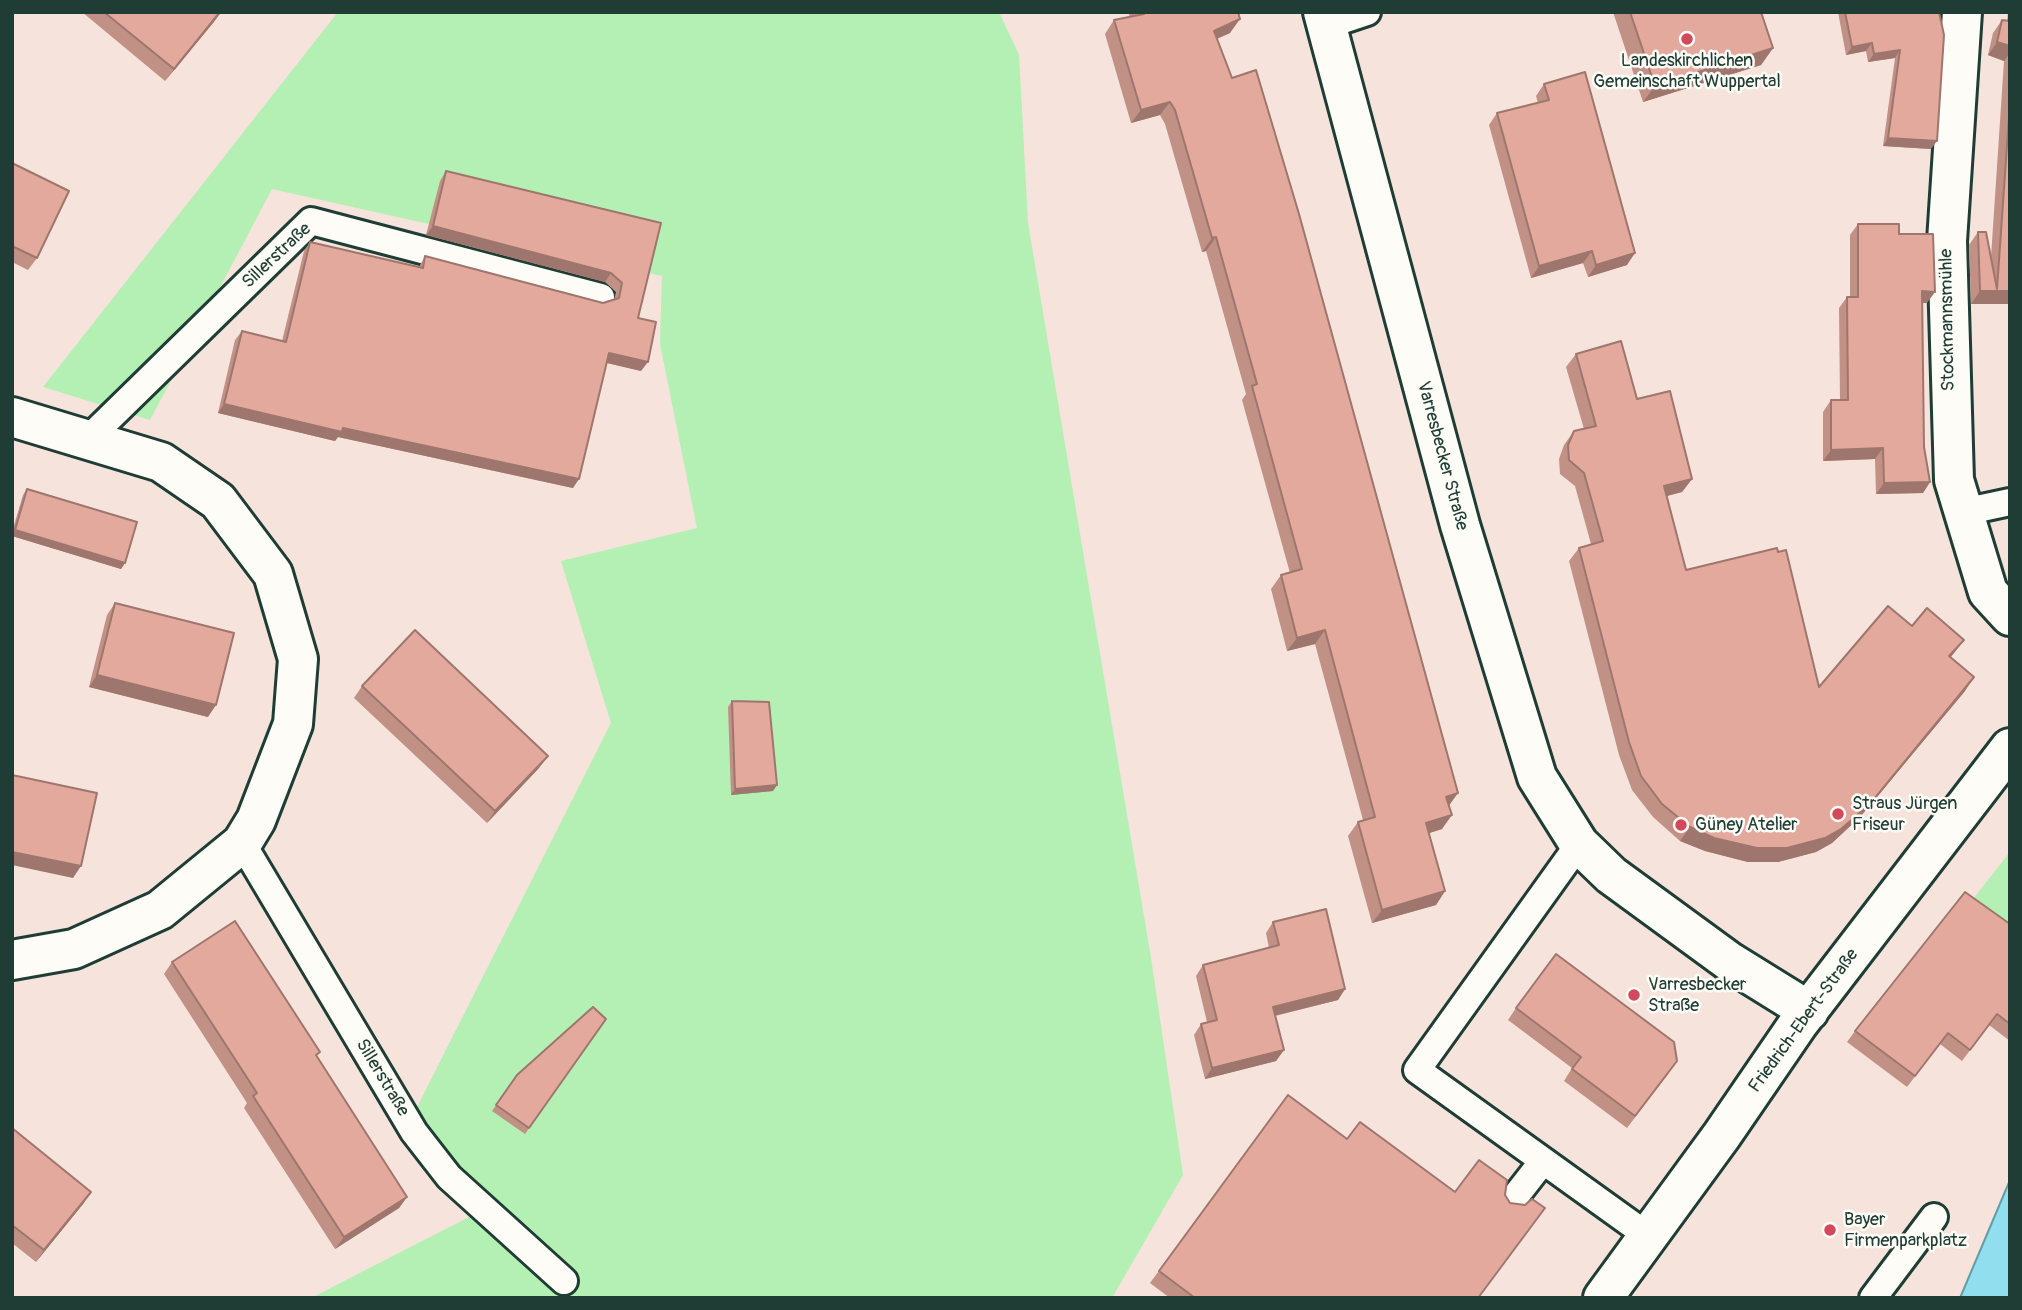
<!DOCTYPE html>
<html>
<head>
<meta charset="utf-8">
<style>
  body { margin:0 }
  #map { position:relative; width:2022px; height:1310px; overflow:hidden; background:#f5e3dc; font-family:Pangolin,sans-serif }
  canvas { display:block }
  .frame { position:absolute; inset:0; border:14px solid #1f3d34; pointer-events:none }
</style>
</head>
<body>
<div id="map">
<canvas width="2022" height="1310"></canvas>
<div class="frame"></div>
</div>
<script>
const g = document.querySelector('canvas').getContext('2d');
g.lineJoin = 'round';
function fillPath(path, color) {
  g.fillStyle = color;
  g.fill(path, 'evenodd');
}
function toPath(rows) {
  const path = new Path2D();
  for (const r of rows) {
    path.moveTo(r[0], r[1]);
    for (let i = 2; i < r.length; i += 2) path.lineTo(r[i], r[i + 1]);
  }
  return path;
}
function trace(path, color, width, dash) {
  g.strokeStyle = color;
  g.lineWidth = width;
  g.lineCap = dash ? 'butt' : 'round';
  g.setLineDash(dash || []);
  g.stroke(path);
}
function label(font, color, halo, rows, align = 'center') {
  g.font = font + ' Pangolin,sans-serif';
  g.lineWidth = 5;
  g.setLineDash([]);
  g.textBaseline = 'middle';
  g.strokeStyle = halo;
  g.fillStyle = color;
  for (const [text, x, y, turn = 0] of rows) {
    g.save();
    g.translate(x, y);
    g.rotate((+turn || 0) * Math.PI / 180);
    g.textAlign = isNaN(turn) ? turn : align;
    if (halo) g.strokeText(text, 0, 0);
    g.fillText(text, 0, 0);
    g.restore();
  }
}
fillPath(toPath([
  [338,12,999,12,1019,55,1028,223,1151,958,1183,1175,1112,1298,311,1298,475,1214,405,1131,611,723,561,561,697,528,660,344,662,276,272,189,150,420,43,387],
  [2010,852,2010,923,1973,899]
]), '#b4efb4');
const water = toPath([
  [2010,1180,2010,1298,1960,1298,2010,1180]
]);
fillPath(water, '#90deee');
trace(water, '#639ea4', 2);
const service = toPath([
  [1328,25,1367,12],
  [87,440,311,221,601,297],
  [1963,512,2010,502],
  [242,843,414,1132,449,1177,564,1281],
  [1579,844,1417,1070,1648,1236],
  [1511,1202,1543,1161],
  [1873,1298,1934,1217]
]);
const minor = toPath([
  [1962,12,1947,241,1954,480,1988,592,2010,616],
  [12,417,161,462,218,501,273,574,298,659,293,724,256,820,242,843,160,910,74,949,12,960]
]);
const primary = toPath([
  [1323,12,1460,525,1537,777,1579,844,1611,875,1730,962,1809,1011],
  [1603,1298,1722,1135,1798,1024,2010,748]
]);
trace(service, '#1f3d34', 32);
trace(minor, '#1f3d34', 44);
trace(primary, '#1f3d34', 44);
trace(service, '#fdfcf7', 26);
trace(minor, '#fdfcf7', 38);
trace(primary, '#fdfcf7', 38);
fillPath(toPath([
  [82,12,221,12,213,23,165,81],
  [1128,12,1238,12,1230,33,1217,39,1449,806,1442,829,1429,833,1445,891,1436,905,1372,923,1348,836,1358,822,1363,820,1315,644,1287,651,1271,589,1281,575,1290,573,1242,400,1246,394,1206,251,1202,252,1165,124,1160,115,1131,123,1105,34,1114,20,1130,17],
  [1613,12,1761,12,1773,48,1761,65,1643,102],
  [1838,12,1939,12,1931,149,1883,146,1895,58,1868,62,1866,51,1846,55],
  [2008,12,2010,12,2010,304,1971,304,1969,245,1978,232,1991,257,2004,61,1988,55,1993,33,2002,20,2007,21],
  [1544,84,1627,265,1588,277,1583,263,1531,278,1489,125,1497,113,1538,103,1536,96],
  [12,163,37,258,28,270,12,262],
  [446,171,661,223,638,318,641,371,607,363,573,488,338,437,335,441,218,413,235,340,242,331,282,341,304,251,310,242,419,267,425,256,603,303,614,300,616,292,605,282,426,235,440,181],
  [1858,224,1899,234,1927,303,1922,303,1924,447,1930,482,1923,493,1876,494,1875,459,1823,461,1823,412,1831,400,1840,400,1839,308,1847,297,1850,297,1850,235],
  [1576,354,1637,399,1692,479,1682,492,1667,496,1686,570,1819,687,1912,626,1964,640,1951,657,1965,691,1860,817,1832,843,1816,852,1778,862,1748,862,1705,851,1680,841,1653,817,1632,790,1619,755,1569,561,1579,548,1591,544,1575,486,1560,474,1559,459,1564,445,1574,431,1584,429,1566,367],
  [27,489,125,563,121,569,12,536,12,532,23,495],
  [115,603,208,717,89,687,107,615],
  [362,686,539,768,487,823,354,698],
  [732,701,773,791,731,795,728,707],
  [1273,922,1345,989,1338,1000,1275,1016,1284,1050,1276,1061,1205,1079,1194,1035,1201,1024,1207,1022,1196,976,1203,965,1269,948,1266,933],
  [2010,924,2010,1041,1989,1025,1962,1061,1940,1044,1907,1087,1847,1042,1855,1031],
  [172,962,317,1056,407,1197,399,1208,335,1249,244,1108,247,1103,164,974],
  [1516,1008,1669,1073,1627,1128,1564,1081,1572,1068,1508,1020],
  [606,1019,525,1134,492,1111,517,1075],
  [1288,1095,1479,1298,1170,1298,1150,1283],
  [12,1128,91,1192,83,1204,36,1262,12,1243]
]), '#c29186');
fillPath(toPath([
  [221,12,213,23,165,81,174,69],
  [1240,19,1230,33,1204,44,1214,31],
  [1997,42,2010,46,2010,53,2004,61,1988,55],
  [1872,43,1866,51,1846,55,1852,47],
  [1773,48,1761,65,1643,102,1655,86],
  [1900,50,1895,58,1868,62,1874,54],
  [1170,102,1160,115,1131,123,1141,110],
  [1888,138,1937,141,1931,149,1883,146],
  [433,226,611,273,605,282,426,235],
  [1216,237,1206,251,1202,252,1212,238],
  [1592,251,1583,263,1531,278,1539,266],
  [1635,253,1627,265,1588,277,1596,265],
  [1922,291,1935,292,1927,303,1914,303],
  [1980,291,2010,291,2010,304,1971,304],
  [609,353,648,362,641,371,603,362],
  [224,404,343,428,579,479,573,488,338,437,335,441,218,413],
  [1883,448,1875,459,1823,461,1831,450],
  [1692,479,1682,492,1655,499,1664,486],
  [1930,482,1923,493,1876,494,1884,483],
  [15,530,125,563,121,569,12,536,12,534],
  [1325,630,1315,644,1287,651,1297,638],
  [1964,640,1954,653,1939,670,1949,656],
  [97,675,216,705,208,717,89,687],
  [1974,677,1965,691,1860,817,1832,843,1816,852,1778,862,1748,862,1705,851,1680,841,1690,827],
  [548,756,539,768,487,823,495,811],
  [777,785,773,791,731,795,735,789],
  [1458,793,1448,807,1446,797],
  [1452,815,1442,829,1417,837,1426,823],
  [12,852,81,866,73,878,12,865],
  [1445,891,1436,905,1372,923,1382,910],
  [1345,989,1338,1000,1265,1018,1273,1007],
  [1284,1050,1276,1061,1205,1079,1212,1068],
  [91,1192,83,1204,36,1262,44,1250],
  [407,1197,399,1208,335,1249,344,1237]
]), '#9e766d');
const building = toPath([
  [104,12,220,12,174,69,104,12],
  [1144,12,1238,12,1240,19,1214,31,1232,78,1256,70,1299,214,1458,793,1446,797,1452,815,1426,823,1445,891,1382,910,1358,822,1375,817,1325,630,1297,638,1281,575,1302,569,1252,386,1257,384,1216,237,1212,238,1175,110,1170,102,1141,110,1114,20,1144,14,1144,12],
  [1630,12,1761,12,1773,48,1655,86,1630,12],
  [1845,12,1939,12,1944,35,1937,141,1888,138,1900,50,1874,54,1872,43,1852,47,1845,12],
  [2002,20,2010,21,2010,46,1997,42,2002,20],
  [1585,72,1635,253,1596,265,1592,251,1539,266,1497,113,1549,100,1544,84,1585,72],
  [2010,102,2010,291,1980,291,1978,232,1986,232,1997,289,2010,102],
  [12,163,69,191,37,258,12,246,12,163],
  [446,171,661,223,638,318,656,322,648,362,609,353,579,479,343,428,342,432,224,404,242,331,286,342,310,242,423,268,425,256,603,303,619,298,622,283,611,273,433,226,446,171],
  [1858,224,1899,224,1899,234,1933,234,1935,292,1922,291,1924,447,1930,482,1884,483,1883,448,1831,450,1831,400,1848,400,1847,297,1858,297,1858,224],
  [1621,341,1637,399,1670,391,1692,479,1664,486,1686,570,1777,548,1778,552,1786,550,1819,687,1888,606,1912,626,1927,608,1964,640,1949,656,1974,677,1870,804,1841,829,1825,838,1787,848,1757,848,1714,838,1690,827,1662,804,1641,776,1629,742,1579,548,1603,541,1584,473,1569,460,1568,445,1574,431,1596,426,1576,354,1621,341],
  [27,489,137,522,125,563,15,530,27,489],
  [115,603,234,633,216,705,97,675,115,603],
  [415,630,548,756,495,811,362,686,415,630],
  [732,701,769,702,777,785,735,789,732,701],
  [12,775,97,793,81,866,12,852,12,775],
  [1965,892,2010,924,2010,1024,1997,1014,1970,1050,1948,1033,1915,1076,1855,1031,1965,892],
  [1326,909,1345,989,1273,1007,1284,1050,1212,1068,1201,1024,1217,1020,1203,965,1279,945,1273,922,1326,909],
  [235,921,320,1052,316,1055,407,1197,344,1237,253,1096,257,1093,172,962,235,921],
  [1556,954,1674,1042,1677,1061,1635,1116,1572,1069,1581,1057,1516,1008,1556,954],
  [593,1007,606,1019,529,1128,496,1105,517,1075,593,1007],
  [1288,1095,1347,1139,1360,1122,1455,1192,1479,1160,1507,1180,1505,1195,1510,1203,1525,1205,1532,1199,1545,1208,1478,1298,1195,1298,1159,1271,1288,1095],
  [12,1128,91,1192,44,1250,12,1225,12,1128]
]);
fillPath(building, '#e2a99c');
trace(building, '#9e766d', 2);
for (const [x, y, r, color] of [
  [1687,39,7,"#d1495b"],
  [1838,814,7,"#d1495b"],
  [1681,825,7,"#d1495b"],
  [1634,995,7,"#d1495b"],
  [1830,1230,7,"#d1495b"]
]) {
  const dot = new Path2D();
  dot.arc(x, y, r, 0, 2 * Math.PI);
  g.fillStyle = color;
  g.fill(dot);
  trace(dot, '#fdfcf7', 2.5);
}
label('18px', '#1f3d34', '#fdfcf7', [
  ["Landeskirchlichen",1687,61,"center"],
  ["Gemeinschaft Wuppertal",1687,82,"center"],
  ["Straus Jürgen",1852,804],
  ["Friseur",1852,825],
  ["Güney Atelier",1695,825],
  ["Varresbecker",1648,985],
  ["Straße",1648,1006],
  ["Bayer",1844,1220],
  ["Firmenparkplatz",1844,1241]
], 'left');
label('18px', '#1f3d34', '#fdfcf7', [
  ["Sillerstraße",277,256,-43],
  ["Stockmannsmühle",1948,320,-91],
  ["Varresbecker Straße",1442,456,75],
  ["Friedrich-Ebert-Straße",1804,1021,-54],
  ["Sillerstraße",382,1078,59]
]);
</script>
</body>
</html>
